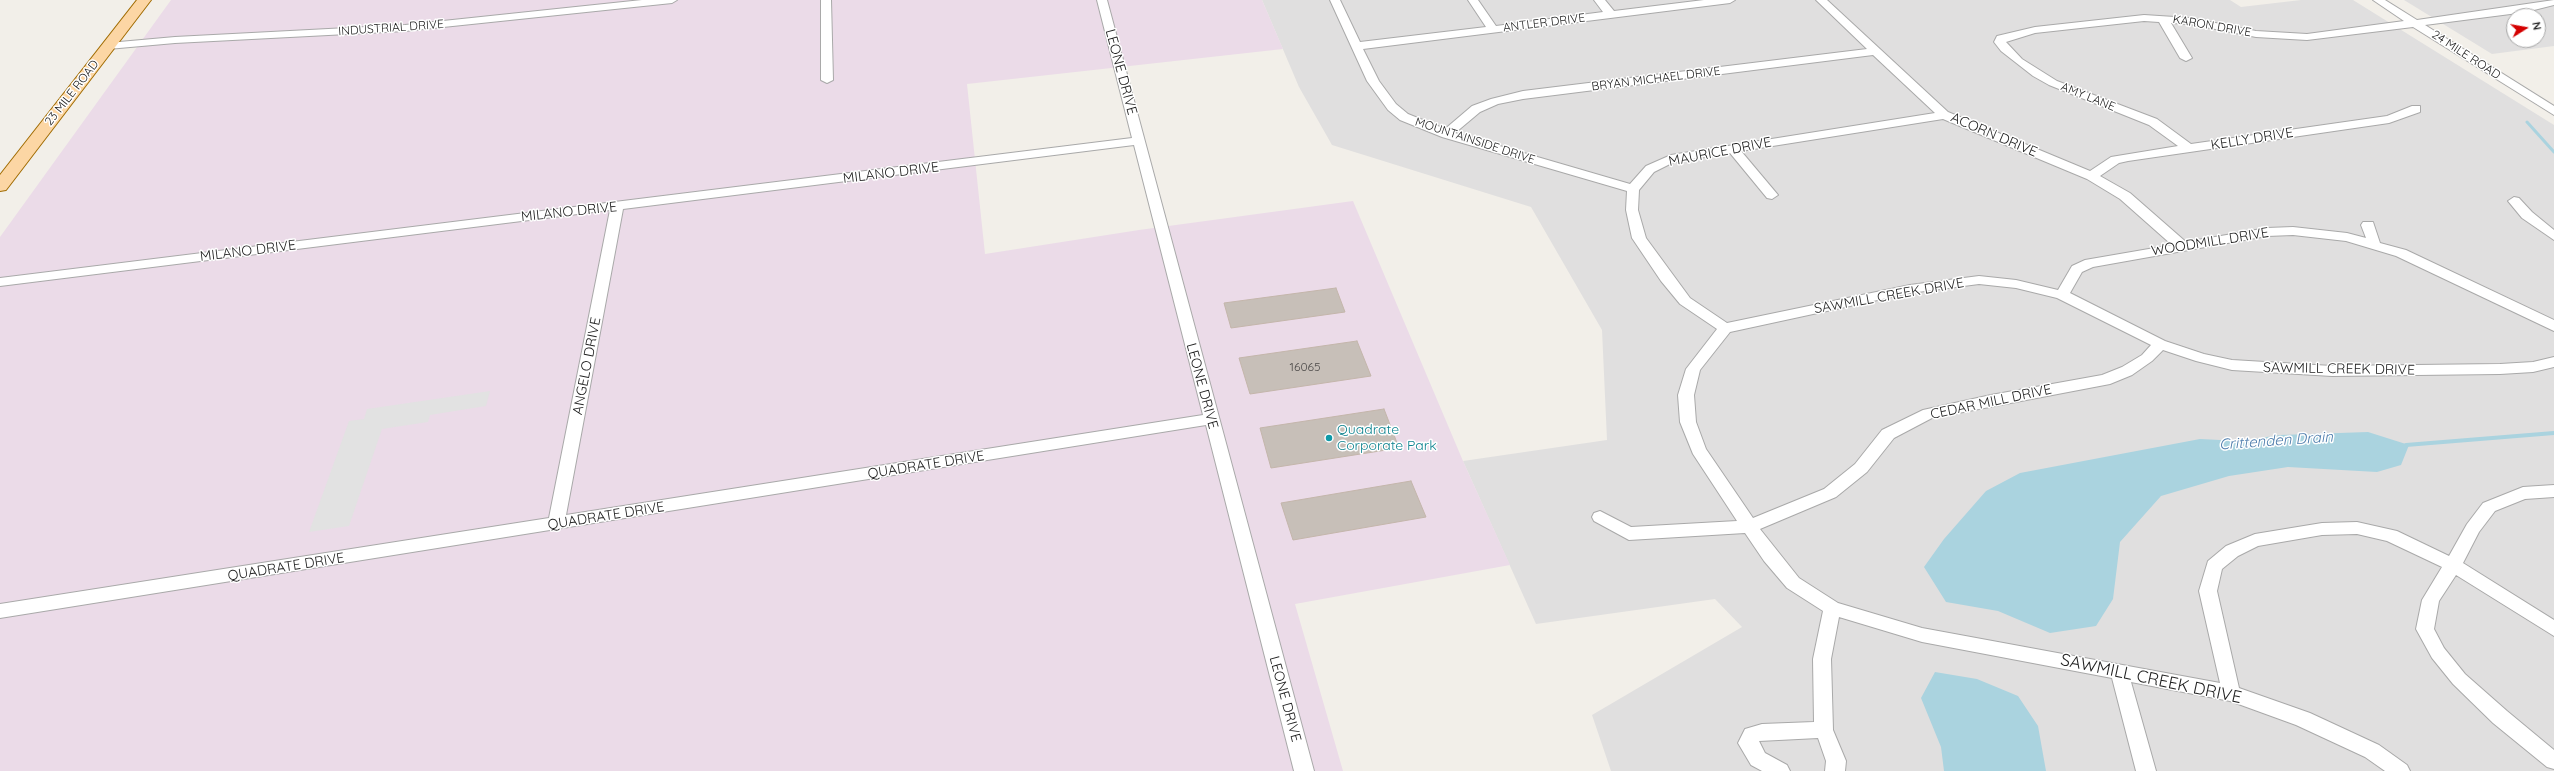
<!DOCTYPE html>
<html>
<head>
<meta charset="utf-8">
<style>
  body { margin:0 }
  #map { position:relative; width:2554px; height:771px; overflow:hidden; background:#f2efe9; font-family:Quicksand,sans-serif }
  canvas { display:block }
  .north { position:absolute; left:2506px; top:8px; width:40px; height:40px; box-sizing:border-box; background:#fff; border:1px solid #a7a7a7; border-radius:50%; rotate:79deg; font-size:11px; font-weight:700; line-height:16px; text-align:center; color:#222 }
  .north::after { content:''; display:block; margin:auto; width:14px; height:18px; background:#d40000; clip-path:polygon(50% 0,100% 100%,50% 72%,0 100%) }
</style>
</head>
<body>
<div id="map">
<canvas width="2554" height="771"></canvas>
<div class="north">N</div>
</div>
<script>
const g = document.querySelector('canvas').getContext('2d');
g.lineJoin = 'round';
function fillPath(path, color) {
  g.fillStyle = color;
  g.fill(path, 'evenodd');
}
function toPath(rows) {
  const path = new Path2D();
  for (const r of rows) {
    path.moveTo(r[0], r[1]);
    for (let i = 2; i < r.length; i += 2) path.lineTo(r[i], r[i + 1]);
  }
  return path;
}
function trace(path, color, width, dash) {
  g.strokeStyle = color;
  g.lineWidth = width;
  g.lineCap = dash ? 'butt' : 'round';
  g.setLineDash(dash || []);
  g.stroke(path);
}
function label(font, color, halo, rows, align = 'center') {
  g.font = font + ' Quicksand,sans-serif';
  g.lineWidth = 3;
  g.setLineDash([]);
  g.textBaseline = 'middle';
  g.strokeStyle = halo;
  g.fillStyle = color;
  for (const [text, x, y, turn = 0] of rows) {
    g.save();
    g.translate(x, y);
    g.rotate((+turn || 0) * Math.PI / 180);
    g.textAlign = isNaN(turn) ? turn : align;
    if (halo) g.strokeText(text, 0, 0);
    g.fillText(text, 0, 0);
    g.restore();
  }
}
fillPath(toPath([
  [1262,0,2230,0,2241,7,2301,0,2353,0,2554,125,2554,771,1611,771,1592,715,1742,627,1715,599,1536,624,1463,461,1607,440,1602,330,1531,207,1332,145,1299,87],
  [2404,0,2554,0,2554,46,2492,54],
  [2514,16,2538,16,2538,40,2514,40]
]), '#e0dfdf');
fillPath(toPath([
  [171,0,1262,0,1283,49,967,84,985,254,1139,230,1353,201,1463,461,1510,565,1295,604,1343,771,0,771,0,237]
]), '#ebdbe8');
fillPath(toPath([
  [490,391,486,406,430,415,428,422,382,429,349,526,309,532,349,421,364,419,367,409]
]), '#e2e2e2');
fillPath(toPath([
  [2368,432,2409,445,2401,465,2377,472,2288,467,2229,476,2161,496,2120,542,2113,599,2096,626,2050,633,1998,611,1946,602,1924,567,1944,539,1986,491,2020,473,2200,439,2240,441,2280,435],
  [1935,672,1977,679,2018,696,2038,726,2046,771,1944,771,1941,747,1921,698]
]), '#aad3df');
trace(toPath([
  [2527,122,2554,152]
]), '#aad3df', 3);
trace(toPath([
  [2406,445,2554,433]
]), '#aad3df', 4);
const building = toPath([
  [1336,288,1345,312,1231,328,1224,303,1336,288],
  [1357,341,1371,376,1250,394,1239,358,1357,341],
  [1384,409,1399,448,1271,468,1260,428,1384,409],
  [1411,481,1426,517,1293,540,1281,503,1411,481]
]);
fillPath(building, '#c7bfb8');
trace(building, '#c4b6ab', 1);
const minor = toPath([
  [642,0,677,0,672,3,405,31,175,43,108,49,102,46,108,43,175,37,405,25,642,0],
  [821,0,831,0,833,80,827,83,821,80,821,0],
  [1097,0,1107,0,1314,771,1294,771,1206,425,0,618,0,604,549,518,610,210,0,286,0,278,1132,138,1097,0],
  [1134,145,1203,415,566,515,623,209,1134,145],
  [1330,0,1340,0,1360,42,1486,27,1468,0,1478,0,1496,26,1603,12,1594,0,1605,0,1614,11,1704,0,1735,0,1730,3,1363,49,1379,81,1396,104,1408,114,1445,129,1472,106,1491,99,1523,91,1867,49,1816,0,1827,0,1948,112,2090,171,2111,157,2178,146,2149,125,2049,85,2033,76,2001,51,1994,42,1997,36,2035,27,2144,15,2190,18,2256,31,2307,34,2404,21,2373,0,2385,0,2417,20,2554,0,2554,5,2526,12,2425,25,2554,106,2554,115,2413,27,2307,40,2256,37,2190,24,2171,23,2192,58,2186,61,2180,58,2159,22,2144,21,2035,33,2006,42,2022,59,2057,81,2157,119,2191,144,2387,116,2412,106,2420,106,2420,112,2389,123,2128,161,2119,163,2100,176,2130,193,2186,242,2267,228,2293,227,2347,233,2366,238,2361,225,2363,222,2373,222,2380,243,2406,250,2554,320,2554,331,2396,256,2346,241,2293,235,2267,236,2093,267,2082,272,2070,293,2165,341,2204,354,2232,360,2332,366,2500,364,2533,362,2554,357,2554,367,2533,372,2500,374,2332,376,2232,370,2196,361,2163,350,2152,361,2132,375,2110,384,1932,418,1894,438,1867,472,1836,497,1760,529,1799,578,1838,603,1922,628,2220,683,2199,591,2208,561,2226,546,2255,534,2322,523,2357,522,2397,531,2449,556,2467,524,2483,503,2523,487,2554,485,2554,497,2525,499,2495,511,2479,532,2463,563,2554,620,2554,636,2456,575,2439,601,2434,629,2444,648,2465,674,2507,711,2554,750,2554,769,2547,767,2493,723,2453,684,2432,658,2416,629,2422,600,2442,567,2387,541,2357,534,2322,535,2258,546,2238,556,2222,569,2217,591,2239,688,2310,713,2379,745,2407,765,2410,771,2385,771,2365,757,2296,725,2230,701,2131,682,2156,771,2136,771,2112,678,1922,642,1839,617,1831,659,1833,730,1846,761,1845,771,1825,771,1826,761,1818,738,1759,741,1765,753,1787,765,1790,771,1762,771,1751,765,1738,743,1745,729,1762,724,1814,722,1813,659,1823,611,1787,588,1764,561,1745,533,1629,540,1594,521,1592,517,1594,513,1600,511,1631,527,1737,521,1693,454,1680,422,1678,395,1686,369,1717,329,1680,304,1661,281,1632,238,1626,210,1627,191,1442,137,1400,120,1388,110,1367,81,1330,0],
  [1873,55,1935,113,1671,155,1646,166,1630,184,1455,133,1480,112,1498,104,1523,99,1873,55],
  [1943,119,2087,179,2120,199,2172,245,2085,260,2072,266,2058,290,2016,280,1979,276,1910,285,1727,323,1690,298,1646,238,1638,210,1639,190,1654,172,1674,162,1730,153,1767,198,1772,199,1778,195,1741,151,1943,119],
  [1979,284,2016,288,2057,298,2151,345,2142,355,2122,367,2102,375,1991,395,1923,410,1882,430,1855,464,1824,489,1753,518,1706,449,1696,422,1694,395,1700,370,1730,332,1910,293,1979,284],
  [2514,197,2519,198,2532,212,2554,230,2554,240,2522,218,2508,201,2514,197]
]);
const major = toPath([
  [137,0,151,0,6,190,0,191,0,175,137,0]
]);
trace(minor, '#a9a9a9', 2);
trace(major, '#a06b00', 2);
fillPath(minor, '#fff');
fillPath(major, '#fcd6a4');
for (const [x, y, r, color] of [
  [1329,438,4,"#0f9aa8"]
]) {
  const dot = new Path2D();
  dot.arc(x, y, r, 0, 2 * Math.PI);
  g.fillStyle = color;
  g.fill(dot);
  trace(dot, '#fff', 1.5);
}
label('12px', '#222', '#fff', [
  ["ANTLER DRIVE",1544,23,-7],
  ["KARON DRIVE",2212,26,10],
  ["INDUSTRIAL DRIVE",391,28,-4],
  ["24 MILE ROAD",2466,55,33],
  ["BRYAN MICHAEL DRIVE",1656,79,-7],
  ["23 MILE ROAD",72,93,-52],
  ["AMY LANE",2088,97,22],
  ["MOUNTAINSIDE DRIVE",1475,141,18]
]);
label('12px', '#4b4948', null, [
  ["16065",1305,367]
]);
label('14px', '#222', '#fff', [
  ["LEONE DRIVE",1121,72,75],
  ["ACORN DRIVE",1994,135,23],
  ["KELLY DRIVE",2252,139,-9],
  ["MAURICE DRIVE",1720,152,-11],
  ["MILANO DRIVE",891,173,-7],
  ["MILANO DRIVE",569,212,-6],
  ["WOODMILL DRIVE",2210,242,-9],
  ["MILANO DRIVE",248,251,-7],
  ["SAWMILL CREEK DRIVE",1889,296,-10],
  ["ANGELO DRIVE",587,366,-79],
  ["SAWMILL CREEK DRIVE",2339,369,1],
  ["LEONE DRIVE",1202,386,75],
  ["CEDAR MILL DRIVE",1991,402,-12],
  ["QUADRATE DRIVE",926,465,-9],
  ["QUADRATE DRIVE",606,516,-9],
  ["QUADRATE DRIVE",286,567,-9],
  ["LEONE DRIVE",1285,699,75]
]);
label('14px', '#0d838f', '#fff', [
  ["Quadrate",1337,430],
  ["Corporate Park",1337,446]
], 'left');
label('italic 15px', '#4a7aab', '#fff', [
  ["Crittenden Drain",2276,441,-4]
]);
label('17px', '#222', '#fff', [
  ["SAWMILL CREEK DRIVE",2151,679,12]
]);
</script>
</body>
</html>
